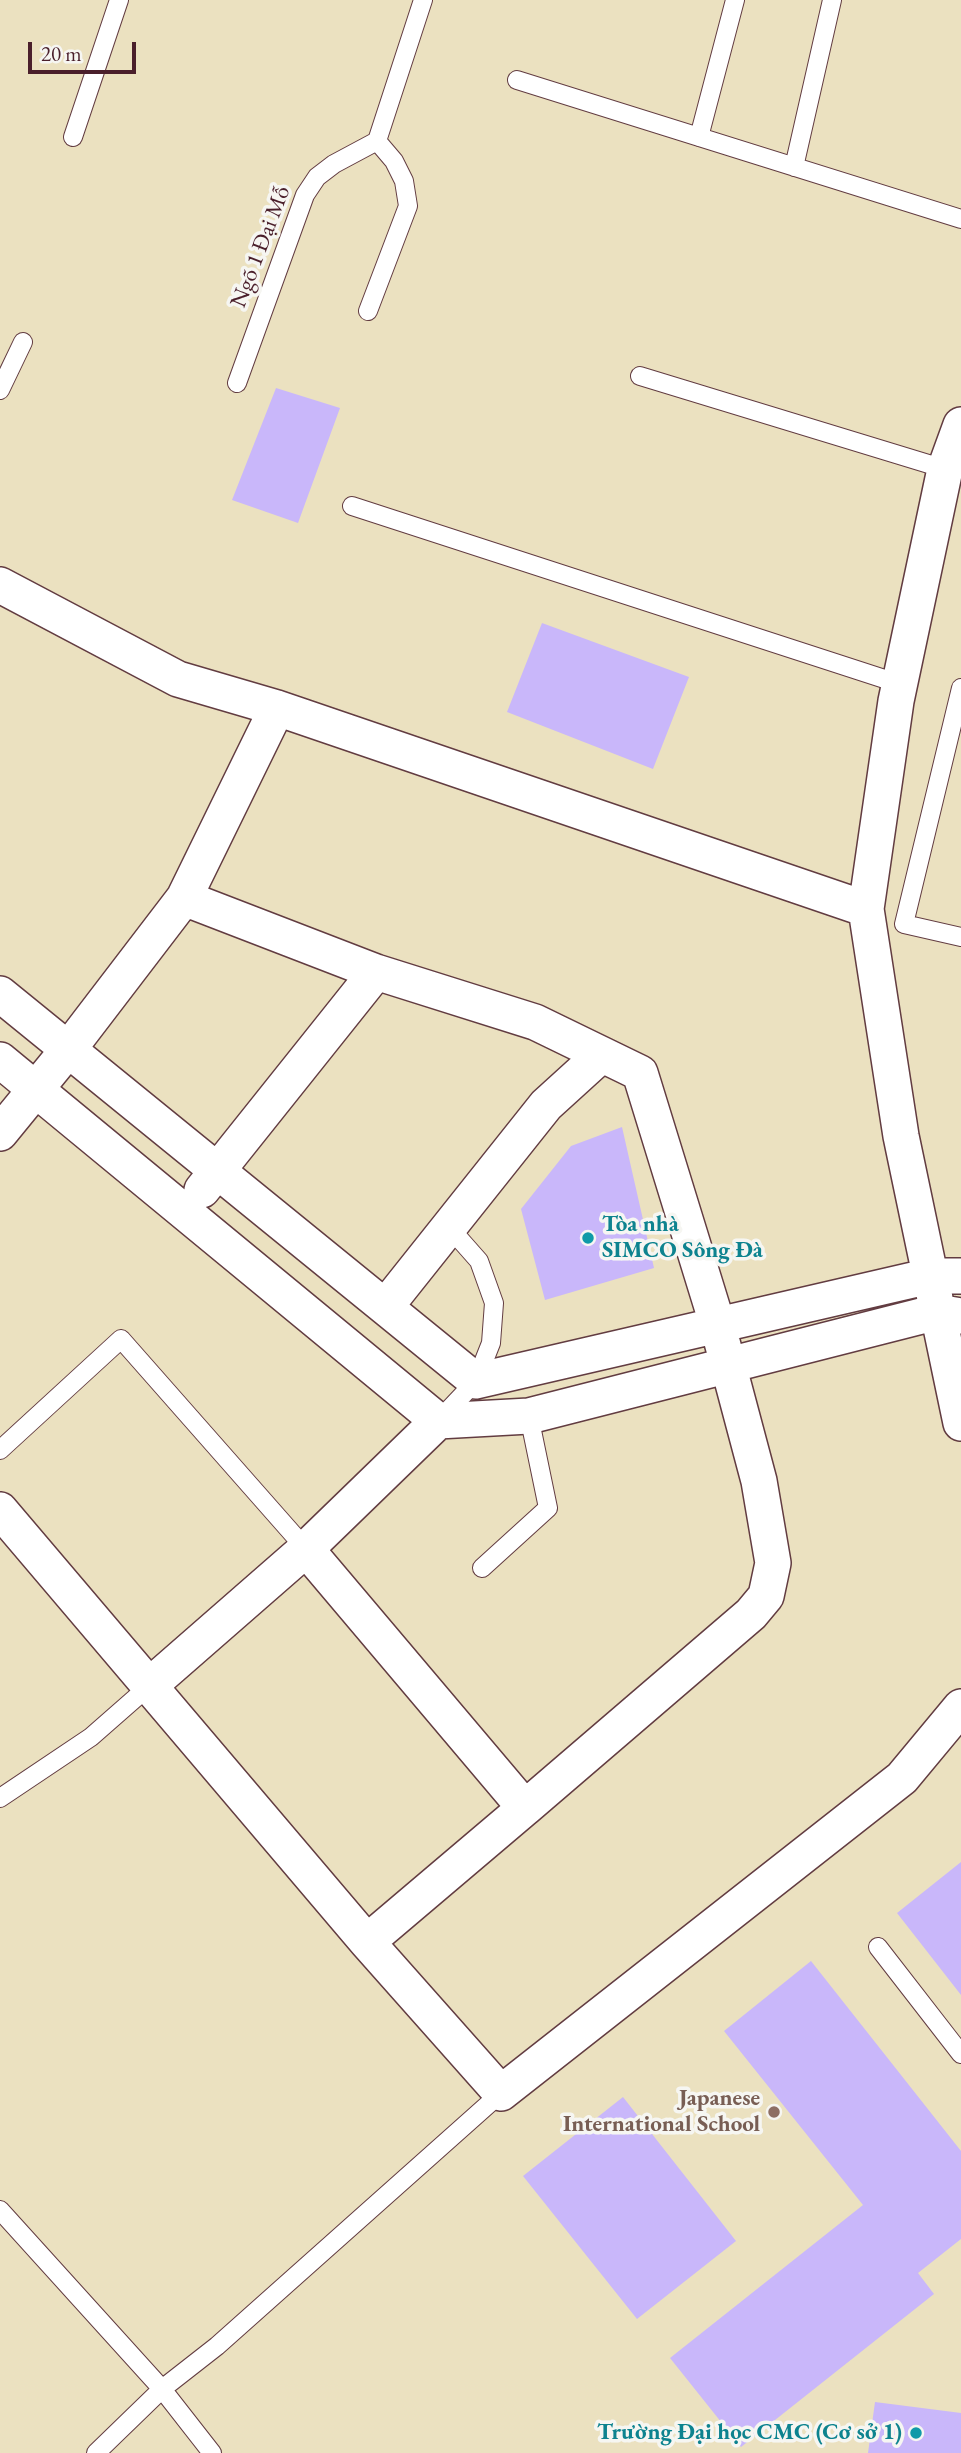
<!DOCTYPE html>
<html>
<head>
<meta charset="utf-8">
<style>
  body { margin:0 }
  #map { position:relative; width:961px; height:2453px; overflow:hidden; background:#ebe1c0; font-family:"EB Garamond",serif }
  canvas { display:block }
  .scale { position:absolute; left:28px; top:42px; width:108px; height:32px; box-sizing:border-box; border:4px solid #4a1f2b; border-top:0; padding-left:9px; font-size:21px; line-height:24px; white-space:nowrap; color:#4a1f2b; -webkit-text-stroke:5px #f6f6f2; paint-order:stroke }
</style>
</head>
<body>
<div id="map">
<canvas width="961" height="2453"></canvas>
<div class="scale">20 m</div>
</div>
<script>
const g = document.querySelector('canvas').getContext('2d');
g.lineJoin = 'round';
function fillPath(path, color) {
  g.fillStyle = color;
  g.fill(path, 'evenodd');
}
function toPath(rows) {
  const path = new Path2D();
  for (const r of rows) {
    path.moveTo(r[0], r[1]);
    for (let i = 2; i < r.length; i += 2) path.lineTo(r[i], r[i + 1]);
  }
  return path;
}
function trace(path, color, width, dash) {
  g.strokeStyle = color;
  g.lineWidth = width;
  g.lineCap = dash ? 'butt' : 'round';
  g.setLineDash(dash || []);
  g.stroke(path);
}
function label(font, color, halo, rows, align = 'center') {
  g.font = font + ' "EB Garamond",serif';
  g.lineWidth = 7;
  g.setLineDash([]);
  g.textBaseline = 'middle';
  g.strokeStyle = halo;
  g.fillStyle = color;
  for (const [text, x, y, turn = 0] of rows) {
    g.save();
    g.translate(x, y);
    g.rotate((+turn || 0) * Math.PI / 180);
    g.textAlign = isNaN(turn) ? turn : align;
    if (halo) g.strokeText(text, 0, 0);
    g.fillText(text, 0, 0);
    g.restore();
  }
}
fillPath(toPath([
  [276,388,340,408,298,523,232,500],
  [542,623,689,677,653,769,507,712],
  [622,1127,654,1268,545,1300,521,1209,571,1146],
  [961,1862,961,1995,897,1913],
  [811,1961,961,2151,961,2239,918,2273,934,2294,741,2447,670,2358,863,2205,724,2031],
  [623,2097,736,2241,637,2319,523,2176],
  [875,2402,961,2413,961,2453,868,2453]
]), '#c9b7fa');
const service = toPath([
  [517,80,961,219],
  [73,137,119,0],
  [699,137,735,0],
  [794,167,832,0],
  [368,311,408,206,404,181,394,161,377,141],
  [640,376,945,469],
  [237,383,305,195,317,177,334,164,377,141,423,0],
  [0,390,23,342],
  [352,506,900,684],
  [961,688,904,924,961,937],
  [440,1419,476,1381,491,1343,494,1303,479,1261,449,1227],
  [0,1450,121,1339,306,1549],
  [482,1568,548,1508,529,1416],
  [0,1798,91,1737,148,1687],
  [878,1947,961,2054],
  [0,2210,162,2389,212,2453],
  [96,2453,162,2389,217,2346,501,2093]
]);
const minor = toPath([
  [961,425,945,469,896,701,866,909,901,1136,961,1423],
  [0,585,178,679,277,708,866,909],
  [184,898,376,972,202,1190],
  [0,994,476,1381,930,1276,961,1276],
  [0,1060,438,1421,529,1416,937,1312,961,1316],
  [0,1133,67,1051,184,898,277,708],
  [386,1306,546,1105,601,1055],
  [0,1510,367,1942,501,2093,902,1778,961,1707],
  [306,1549,525,1808,751,1614,766,1596,773,1563,759,1481,717,1323,640,1073,535,1022,376,972],
  [148,1687,306,1549,438,1421],
  [367,1942,525,1808]
]);
trace(service, '#623c41', 20);
trace(minor, '#623c41', 38);
trace(service, '#fff', 18);
trace(minor, '#fff', 35);
for (const [x, y, r, color] of [
  [588,1238,7,"#0f9aa8"],
  [774,2112,7,"#8d6e63"],
  [916,2433,7,"#0f9aa8"]
]) {
  const dot = new Path2D();
  dot.arc(x, y, r, 0, 2 * Math.PI);
  g.fillStyle = color;
  g.fill(dot);
  trace(dot, '#f6f6f2', 2.5);
}
label('23px', '#4a1f2b', '#f6f6f2', [
  ["Ngõ 1 Đại Mỗ",261,247,-69]
]);
label('bold 23px', '#0d838f', '#f6f6f2', [
  ["Tòa nhà",602,1225],
  ["SIMCO Sông Đà",602,1251],
  ["Trường Đại học CMC (Cơ sở 1)",902,2433,"right"]
], 'left');
label('bold 23px', '#785e54', '#f6f6f2', [
  ["Japanese",760,2099],
  ["International School",760,2125]
], 'right');
</script>
</body>
</html>
